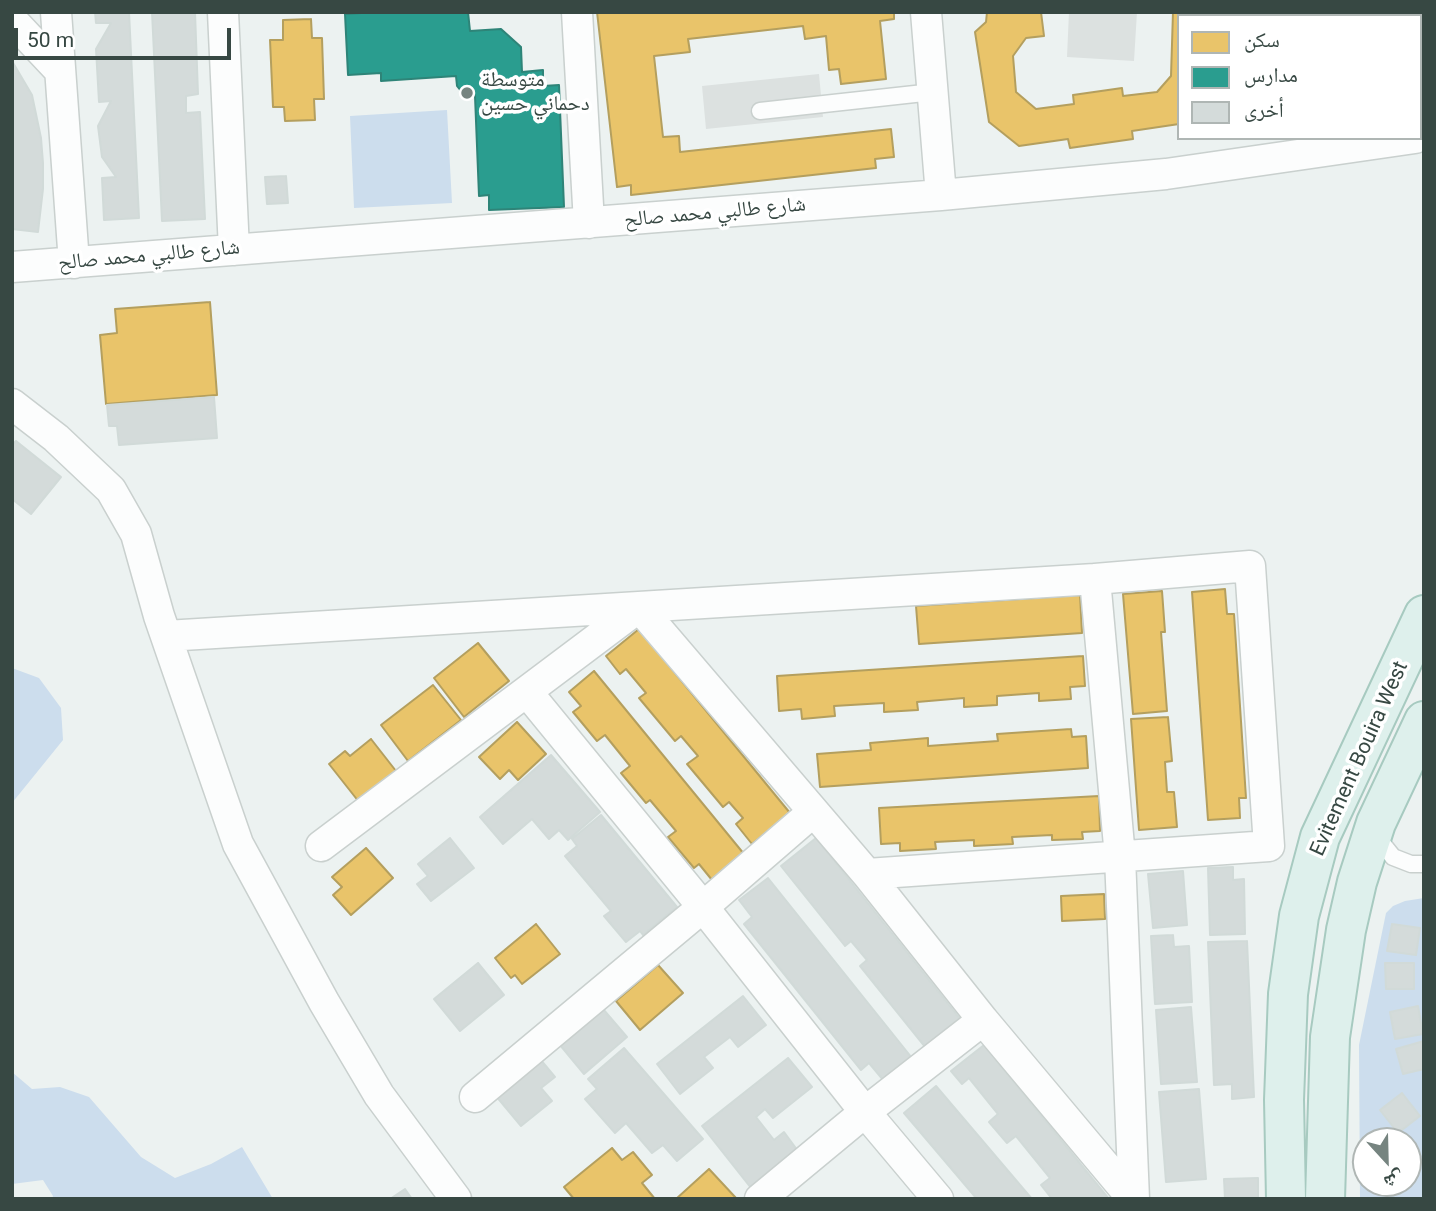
<!DOCTYPE html>
<html>
<head>
<meta charset="utf-8">
<style>
  body { margin:0 }
  #map { position:relative; width:1436px; height:1211px; overflow:hidden; background:#ecf2f1; font-family:Roboto,"Noto Naskh Arabic",sans-serif }
  canvas { display:block }
  .frame { position:absolute; inset:0; border:14px solid #374843; pointer-events:none }
  .legend { position:absolute; left:1177px; top:14px; width:245px; height:126px; box-sizing:border-box; background:#fff; border:2px solid #afb6b4; margin:0; padding:9px 12px; list-style:none; font-size:21px; color:#374843 }
  .legend li { display:flex; align-items:center; gap:14px; height:35px }
  .legend b { width:35px; border:2px solid #afb6b4 }
  .north { position:absolute; left:1352px; top:1127px; width:70px; height:70px; box-sizing:border-box; background:#fff; border:2px solid #afb6b4; border-radius:50%; rotate:158deg; font-size:19px; font-weight:700; line-height:28px; text-align:center; color:#374843 }
  .north::after { content:''; display:block; margin:auto; width:24px; height:32px; background:#768480; clip-path:polygon(50% 0,100% 100%,50% 72%,0 100%) }
  .scale { position:absolute; left:14px; top:28px; width:217px; height:32px; box-sizing:border-box; border:4px solid #374843; border-top:0; padding-left:9px; font-size:21px; line-height:24px; white-space:nowrap; color:#374843; -webkit-text-stroke:5px #fff; paint-order:stroke }
</style>
</head>
<body>
<div id="map">
<canvas width="1436" height="1211"></canvas>
<div class="frame"></div>
<ul class="legend">
<li><b style="height:19px;background:#e9c46a"></b>سكن</li>
<li><b style="height:19px;background:#2a9d8f"></b>مدارس</li>
<li><b style="height:19px;background:#d4dbda"></b>أخرى</li>
</ul>
<div class="north">ش</div>
<div class="scale">50 m</div>
</div>
<script>
const g = document.querySelector('canvas').getContext('2d');
g.lineJoin = 'round';
function fillPath(path, color) {
  g.fillStyle = color;
  g.fill(path, 'evenodd');
}
function toPath(rows) {
  const path = new Path2D();
  for (const r of rows) {
    path.moveTo(r[0], r[1]);
    for (let i = 2; i < r.length; i += 2) path.lineTo(r[i], r[i + 1]);
  }
  return path;
}
function trace(path, color, width, dash) {
  g.strokeStyle = color;
  g.lineWidth = width;
  g.lineCap = dash ? 'butt' : 'round';
  g.setLineDash(dash || []);
  g.stroke(path);
}
function label(font, color, halo, rows, align = 'center') {
  g.font = font + ' Roboto,"Noto Naskh Arabic",sans-serif';
  g.lineWidth = 7;
  g.setLineDash([]);
  g.textBaseline = 'middle';
  g.strokeStyle = halo;
  g.fillStyle = color;
  for (const [text, x, y, turn = 0] of rows) {
    g.save();
    g.translate(x, y);
    g.rotate((+turn || 0) * Math.PI / 180);
    g.textAlign = isNaN(turn) ? turn : align;
    if (halo) g.strokeText(text, 0, 0);
    g.fillText(text, 0, 0);
    g.restore();
  }
}
fillPath(toPath([
  [447,110,452,203,354,208,350,116],
  [12,668,39,678,61,708,63,740,12,803],
  [1424,898,1424,1199,1360,1199,1359,1045,1386,913,1393,906,1405,901],
  [1366,1141,1408,1141,1408,1183,1366,1183],
  [12,1072,32,1089,60,1087,89,1097,141,1157,175,1178,211,1164,242,1147,273,1199,52,1199,53,1196,43,1180,12,1184]
]), '#ccdded');
fillPath(toPath([
  [1069,12,1137,12,1134,61,1067,57],
  [1368,12,1424,12,1424,19,1420,19,1420,16,1368,16],
  [819,74,823,117,706,129,702,86]
]), '#dce1e0');
const homes = toPath([
  [597,12,894,12,894,19,880,21,886,79,841,84,839,69,829,70,826,36,805,39,803,26,688,39,690,52,654,56,663,137,679,136,680,152,891,129,894,157,875,159,876,168,631,195,631,185,617,187,597,12],
  [987,12,1041,12,1044,36,1026,38,1013,56,1016,92,1036,109,1074,104,1073,95,1122,88,1123,96,1157,92,1171,76,1173,12,1219,12,1219,16,1179,16,1179,124,1132,131,1133,139,1070,148,1068,139,1019,146,989,122,975,32,986,22,987,12],
  [1296,12,1329,12,1330,16,1298,16,1296,12],
  [311,19,312,38,322,38,324,99,314,99,315,120,285,121,284,107,273,107,270,40,283,40,283,20,311,19],
  [1420,46,1424,46,1424,100,1420,100,1420,46],
  [210,302,217,395,106,404,100,335,117,333,115,309,210,302],
  [1225,589,1227,614,1234,614,1246,798,1239,798,1240,818,1208,820,1192,592,1225,589],
  [1162,591,1165,632,1161,632,1167,711,1133,714,1123,594,1162,591],
  [1080,595,1082,633,919,644,916,606,1080,595],
  [639,629,790,813,752,844,736,824,743,818,729,802,723,807,687,764,698,756,681,736,675,741,639,698,646,693,626,669,620,674,606,656,639,629],
  [478,643,509,681,464,717,434,678,478,643],
  [1083,656,1085,686,1070,687,1071,699,1039,701,1039,693,997,696,997,705,964,707,964,698,917,702,918,710,884,712,884,703,834,706,835,716,802,719,801,709,779,711,777,676,1083,656],
  [594,671,744,854,712,880,699,864,694,868,668,837,676,831,650,800,646,803,621,773,630,766,605,735,597,741,573,712,581,706,569,692,594,671],
  [433,685,461,720,408,761,381,725,433,685],
  [1168,717,1172,761,1165,762,1167,792,1174,792,1177,827,1139,830,1131,719,1168,717],
  [517,722,546,754,518,780,509,770,500,779,479,757,517,722],
  [1071,729,1072,737,1086,736,1088,768,820,787,817,754,871,750,870,743,928,738,928,746,998,741,997,734,1071,729],
  [371,739,396,771,359,802,329,764,345,751,350,756,371,739],
  [1099,796,1100,831,1082,832,1083,839,1052,840,1052,835,1012,837,1013,844,974,846,974,840,935,842,936,849,900,851,900,843,881,844,879,808,1099,796],
  [366,848,393,878,351,915,333,895,342,887,332,877,366,848],
  [1104,894,1105,919,1062,921,1061,896,1104,894],
  [536,924,560,954,522,984,515,975,511,978,495,958,536,924],
  [658,965,683,993,640,1030,616,1001,658,965],
  [612,1148,622,1160,633,1152,652,1175,642,1183,655,1199,574,1199,564,1187,612,1148],
  [709,1169,736,1198,676,1199,709,1169]
]);
fillPath(homes, '#e9c46a');
trace(homes, '#b49f5e', 2);
const schools = toPath([
  [378,12,468,12,470,31,501,29,521,47,522,72,543,70,543,86,559,85,564,207,489,210,489,195,479,196,475,96,465,96,457,86,456,76,381,81,381,73,348,75,345,14,378,12]
]);
fillPath(schools, '#2a9d8f');
trace(schools, '#2e8478', 2);
const building = toPath([
  [95,12,129,12,139,218,104,220,102,178,116,177,102,157,98,126,111,101,99,102,96,49,111,23,96,23,95,12],
  [152,12,195,12,198,94,186,96,186,113,200,112,205,219,162,221,152,12],
  [12,61,32,95,41,138,43,163,43,189,38,232,12,229,12,61],
  [286,176,288,203,267,204,265,177,286,176],
  [214,397,217,438,119,445,117,426,109,426,107,405,214,397],
  [16,441,61,477,31,514,12,499,12,445,16,441],
  [551,755,600,812,568,840,559,830,549,839,532,819,503,844,480,817,551,755],
  [601,815,677,907,643,935,640,931,626,942,604,916,611,911,565,856,577,846,572,839,601,815],
  [450,838,474,868,431,901,417,884,428,876,418,864,450,838],
  [816,838,961,1020,926,1048,860,966,867,960,851,941,845,946,781,866,816,838],
  [1233,867,1233,880,1244,879,1245,934,1210,935,1208,868,1233,867],
  [1183,871,1187,925,1153,928,1148,874,1183,871],
  [768,878,912,1058,884,1081,869,1063,861,1070,744,924,752,917,739,900,768,878],
  [1392,924,1420,928,1416,955,1387,951,1392,924],
  [1173,935,1174,947,1189,946,1192,1002,1155,1004,1151,936,1173,935],
  [1247,941,1254,1097,1232,1099,1232,1084,1214,1085,1208,942,1247,941],
  [478,963,504,995,460,1031,434,999,478,963],
  [1385,963,1414,963,1414,989,1386,989,1385,963],
  [743,996,766,1025,738,1047,730,1037,704,1057,713,1068,680,1094,657,1064,743,996],
  [1418,1006,1423,1034,1395,1039,1390,1012,1418,1006],
  [1191,1007,1197,1082,1161,1084,1156,1010,1191,1007],
  [603,1009,627,1037,584,1074,560,1045,603,1009],
  [1424,1041,1424,1069,1403,1074,1396,1049,1424,1041],
  [984,1045,1109,1199,1052,1199,1041,1185,1050,1178,1016,1136,1007,1143,989,1122,998,1114,969,1078,962,1084,951,1071,984,1045],
  [624,1048,703,1139,677,1161,663,1145,652,1153,626,1123,615,1133,585,1099,597,1089,588,1079,624,1048],
  [788,1058,812,1087,773,1118,765,1109,756,1117,774,1140,784,1132,798,1151,751,1188,702,1126,788,1058],
  [540,1059,555,1077,541,1088,552,1101,521,1126,496,1096,540,1059],
  [936,1086,1032,1199,977,1199,904,1113,936,1086],
  [1199,1089,1206,1179,1166,1182,1159,1092,1199,1089],
  [1402,1093,1420,1116,1398,1133,1380,1110,1402,1093],
  [1258,1178,1258,1199,1225,1199,1224,1179,1258,1178],
  [405,1189,412,1199,390,1199,405,1189]
]);
fillPath(building, '#d4dbda');
trace(building, '#d1dad8', 2);
const service = toPath([
  [760,111,933,92],
  [1379,833,1381,842,1393,857,1411,864,1424,864]
]);
const minor = toPath([
  [56,12,74,263],
  [223,12,234,250],
  [577,12,589,223],
  [926,12,941,195],
  [1241,16,1241,12],
  [12,20,59,70],
  [12,267,941,195,1166,174,1415,138],
  [12,404,56,438,111,490,136,534,159,616,238,844,324,1002,379,1095,456,1199],
  [1095,579,1120,857,1134,1199],
  [166,636,1095,579,1250,566,1269,846,867,874],
  [527,692,703,907,865,1112,938,1199],
  [321,846,639,607,867,874,983,1020,1133,1199],
  [475,1097,703,907,813,812],
  [760,1199,865,1112,983,1020]
]);
const trunk = toPath([
  [1286,1199,1284,1100,1288,994,1299,916,1320,837,1424,615],
  [1325,1199,1330,1037,1346,930,1357,882,1376,823,1424,721]
]);
trace(service, '#c9d0ce', 19);
trace(minor, '#c9d0ce', 33);
trace(trunk, '#a7cac0', 42);
trace(service, '#fcfdfd', 16);
trace(minor, '#fcfdfd', 30);
trace(trunk, '#def0ec', 38);
for (const [x, y, r, color] of [
  [467,93,7,"#768480"]
]) {
  const dot = new Path2D();
  dot.arc(x, y, r, 0, 2 * Math.PI);
  g.fillStyle = color;
  g.fill(dot);
  trace(dot, '#fff', 2.5);
}
label('21px', '#374843', '#fff', [
  ["متوسطة",481,81],
  ["دحماني حسين",481,105]
], 'left');
label('21px', '#374843', '#fff', [
  ["شارع طالبي محمد صالح",715,213,-5],
  ["شارع طالبي محمد صالح",149,256,-5],
  ["Evitement Bouira West",1360,759,-66]
]);
</script>
</body>
</html>
